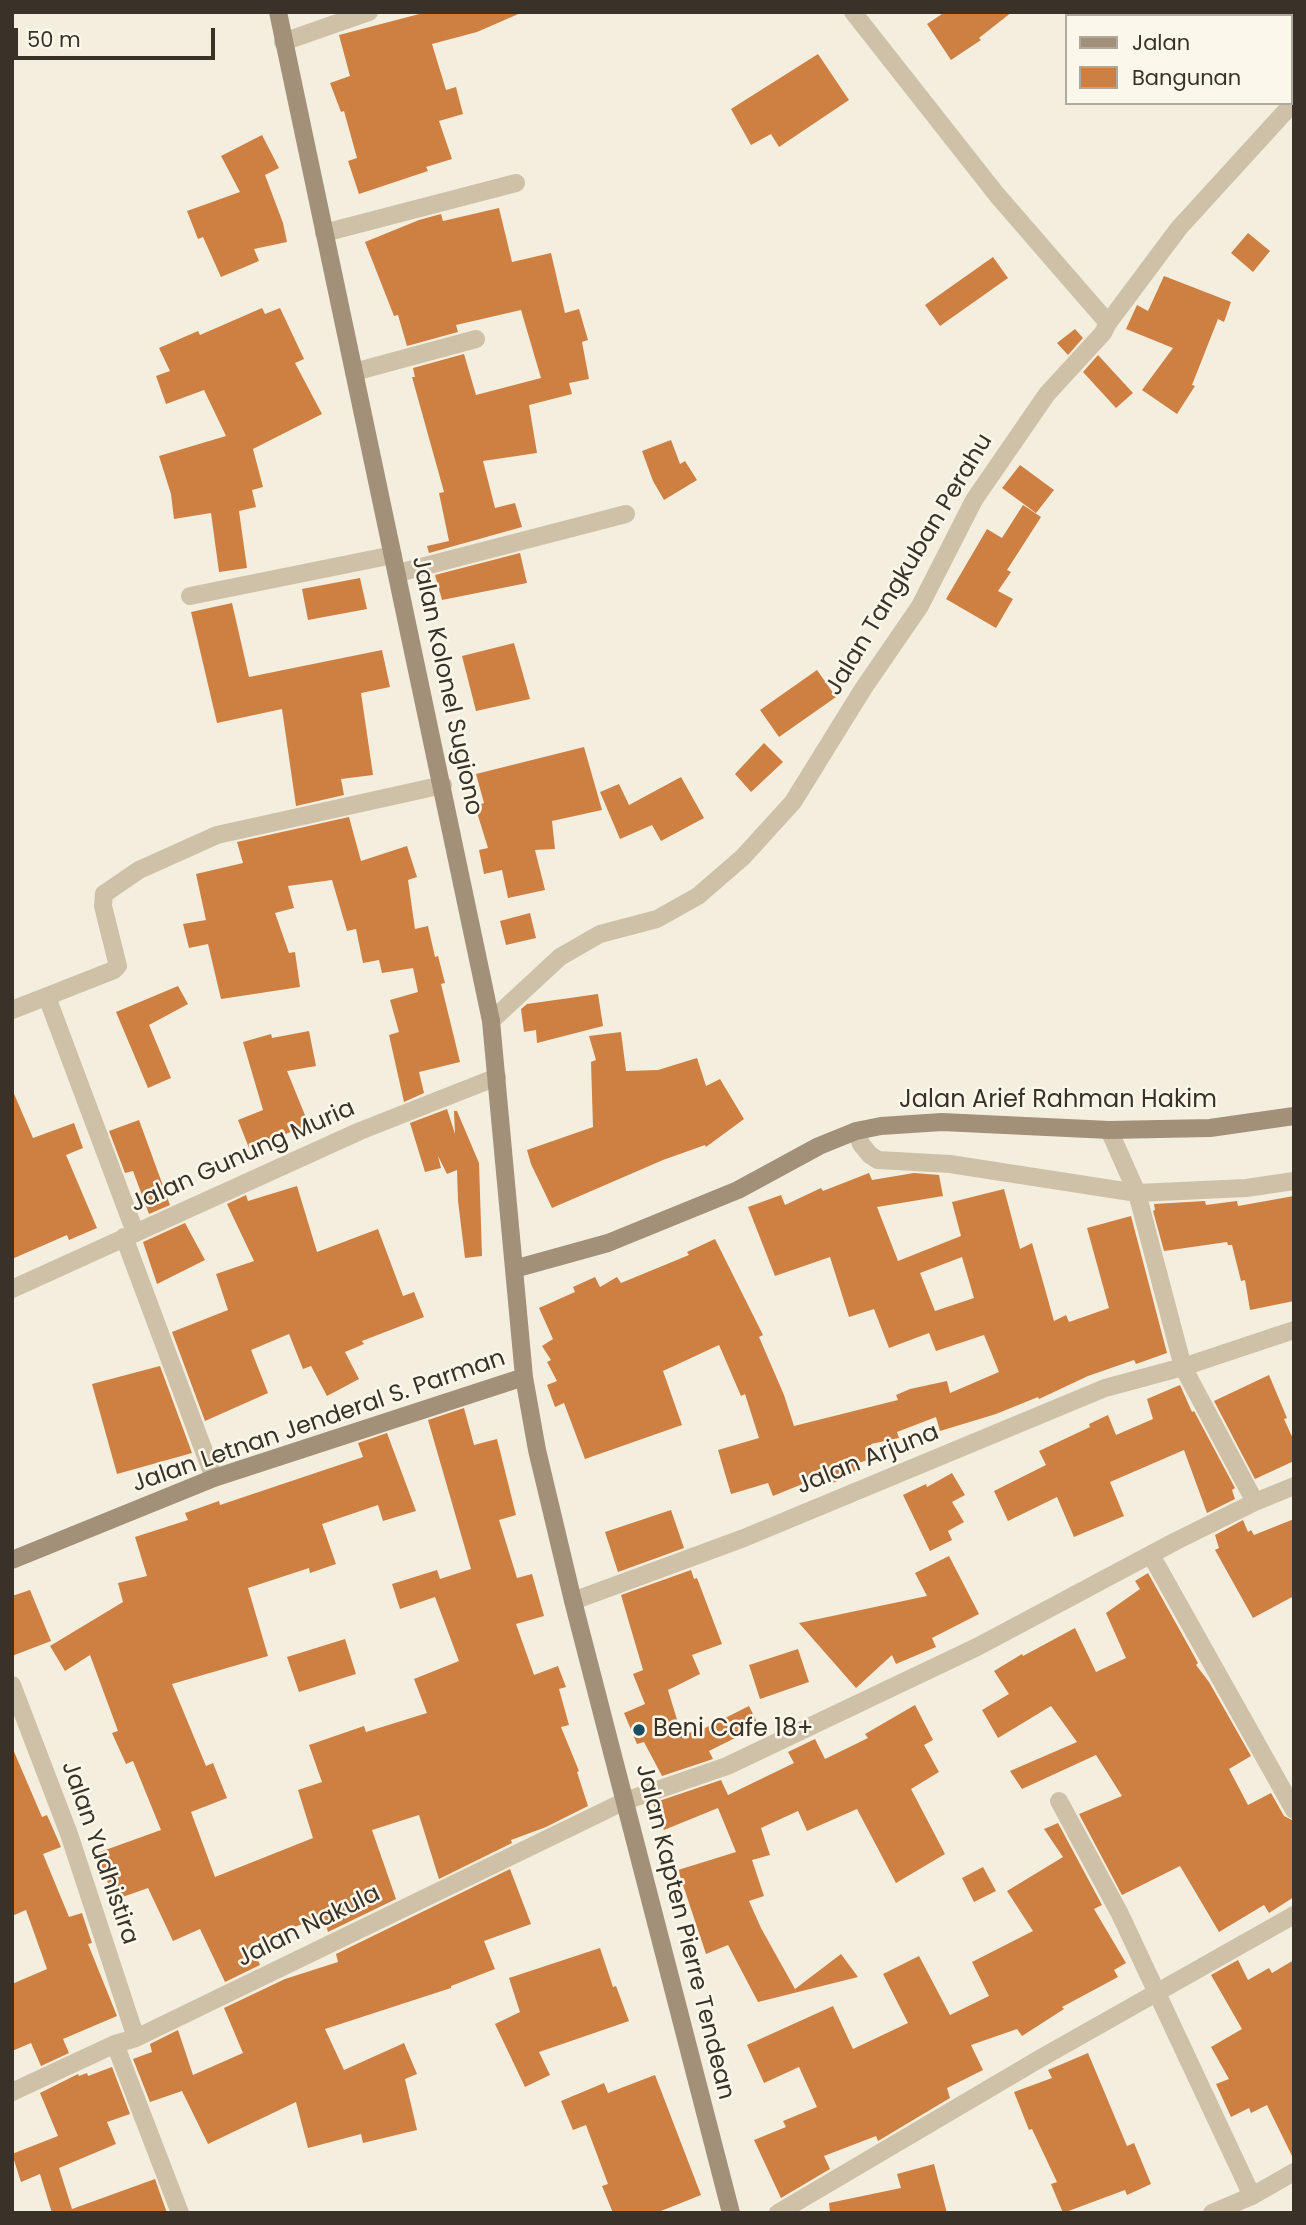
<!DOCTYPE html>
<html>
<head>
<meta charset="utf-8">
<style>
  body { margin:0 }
  #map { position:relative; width:1306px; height:2225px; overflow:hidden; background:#f4eede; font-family:Poppins,sans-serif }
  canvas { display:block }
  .frame { position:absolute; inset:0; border:14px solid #3a3229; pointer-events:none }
  .legend { position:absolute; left:1065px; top:14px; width:228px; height:91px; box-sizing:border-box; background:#fbf7eb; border:2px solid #aea89d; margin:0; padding:9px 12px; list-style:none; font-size:21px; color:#3a3229 }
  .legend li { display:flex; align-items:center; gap:14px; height:35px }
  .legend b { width:35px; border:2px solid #aea89d }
  .scale { position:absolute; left:14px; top:28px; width:201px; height:32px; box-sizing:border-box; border:4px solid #3a3229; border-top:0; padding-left:9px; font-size:21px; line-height:24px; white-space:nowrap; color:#3a3229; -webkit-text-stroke:5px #fbf7eb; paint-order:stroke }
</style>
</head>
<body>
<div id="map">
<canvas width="1306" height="2225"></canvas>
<div class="frame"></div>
<ul class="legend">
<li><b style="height:9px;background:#a29079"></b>Jalan</li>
<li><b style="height:19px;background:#ce7f42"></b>Bangunan</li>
</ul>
<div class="scale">50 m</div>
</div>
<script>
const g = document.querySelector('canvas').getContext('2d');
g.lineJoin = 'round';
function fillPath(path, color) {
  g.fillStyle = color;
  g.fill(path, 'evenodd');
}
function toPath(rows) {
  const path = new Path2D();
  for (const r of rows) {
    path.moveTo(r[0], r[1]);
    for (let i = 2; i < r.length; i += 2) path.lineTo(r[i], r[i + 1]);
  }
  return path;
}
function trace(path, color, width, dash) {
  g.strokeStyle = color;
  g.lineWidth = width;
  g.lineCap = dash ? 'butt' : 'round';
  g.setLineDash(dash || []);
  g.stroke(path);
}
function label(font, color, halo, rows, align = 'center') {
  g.font = font + ' Poppins,sans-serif';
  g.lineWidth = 5;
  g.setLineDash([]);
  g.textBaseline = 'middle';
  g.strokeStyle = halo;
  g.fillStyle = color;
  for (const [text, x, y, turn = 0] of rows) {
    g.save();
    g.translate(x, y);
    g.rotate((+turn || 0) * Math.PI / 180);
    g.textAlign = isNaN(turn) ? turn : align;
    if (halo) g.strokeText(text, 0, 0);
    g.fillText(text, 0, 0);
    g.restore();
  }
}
fillPath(toPath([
  [427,12,523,12,477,32,432,44,446,90,456,87,463,114,439,121,452,159,426,167,428,171,359,194,348,161,357,158,344,111,341,112,330,83,350,76,339,35],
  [945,12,1012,12,979,38,981,40,951,60,927,24],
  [818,54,849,100,779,147,771,134,751,145,731,109],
  [262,135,279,168,265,175,283,223,287,242,254,249,259,261,221,277,203,237,198,239,187,211,240,192,221,156],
  [499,208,512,262,551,253,565,313,579,309,588,340,582,342,589,379,569,383,572,394,529,405,537,453,483,461,495,508,515,503,522,527,429,553,427,546,449,541,439,493,444,492,412,377,415,377,413,368,464,354,476,395,541,378,521,310,456,325,458,332,407,346,398,315,394,316,365,242,419,220,441,214,443,221],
  [1248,233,1270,251,1253,272,1231,253],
  [993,257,1008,278,940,326,925,305],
  [1164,276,1231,302,1224,322,1218,319,1192,385,1195,386,1177,414,1142,390,1173,348,1126,329,1137,305,1148,311],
  [262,308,265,314,280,308,304,359,295,363,322,414,253,449,263,487,252,490,256,507,239,511,247,568,219,572,211,513,174,519,171,494,159,456,226,436,204,390,166,404,156,376,170,371,159,348,198,331,200,335],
  [1075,329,1083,338,1068,355,1057,343],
  [1098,355,1133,393,1116,408,1083,372],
  [671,440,680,464,685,461,697,480,664,500,653,481,642,451],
  [1020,465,1054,490,1036,513,1002,488],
  [1023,505,1041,517,1007,570,1011,572,998,591,1013,599,996,628,946,599,987,529,1002,538],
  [520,553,527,583,442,600,435,575],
  [360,578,367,609,308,620,302,589],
  [232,603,249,677,382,650,390,687,361,693,373,775,341,779,344,795,296,806,282,709,217,723,191,612],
  [514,643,530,699,476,711,462,656],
  [817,670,836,697,779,737,760,710],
  [764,743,783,762,751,792,735,774],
  [584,747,602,810,552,821,555,849,535,850,545,890,508,898,502,870,484,874,479,850,488,848,475,806,484,803,476,774],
  [681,777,704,818,661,841,652,825,620,839,600,792,619,784,629,805],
  [349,817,361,861,407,846,417,877,408,880,415,929,428,926,435,957,438,956,445,983,441,984,460,1062,419,1072,424,1093,404,1102,389,1035,399,1032,390,1000,418,992,413,968,382,973,379,960,363,963,356,929,347,931,332,880,288,886,294,908,275,913,289,953,295,952,300,987,221,999,208,944,189,948,183,924,206,920,196,874,243,863,237,842],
  [530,913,536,938,506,945,500,921],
  [178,986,188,1004,149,1025,171,1078,148,1088,116,1012],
  [598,994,603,1026,537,1043,536,1030,524,1032,521,1009,527,1004],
  [309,1031,316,1066,287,1071,309,1125,249,1148,238,1120,263,1110,243,1042,271,1034,272,1038],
  [621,1032,626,1071,658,1070,697,1058,706,1086,720,1079,744,1119,706,1147,705,1145,663,1160,552,1208,531,1164,527,1150,593,1127,591,1062,596,1060,589,1036],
  [12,1089,33,1138,74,1123,83,1148,66,1155,97,1228,69,1240,67,1235,12,1259],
  [447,1109,455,1134,454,1111,457,1111,479,1163,482,1256,465,1258,458,1201,457,1170,447,1174,438,1156,441,1168,425,1172,410,1123],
  [139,1120,170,1205,149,1214,133,1171,125,1173,109,1131],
  [869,1173,872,1180,914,1173,939,1175,943,1196,877,1207,898,1261,961,1236,952,1202,1004,1189,1020,1249,1032,1243,1054,1321,1066,1315,1069,1322,1109,1308,1087,1228,1131,1216,1167,1353,1136,1364,1134,1360,1088,1376,1039,1399,1038,1397,996,1414,940,1431,936,1417,897,1432,899,1438,871,1444,875,1458,854,1464,857,1470,833,1483,827,1474,773,1496,768,1483,731,1494,718,1450,759,1438,745,1394,741,1396,719,1345,663,1371,682,1425,585,1459,564,1403,555,1407,547,1385,557,1381,547,1362,551,1360,542,1346,553,1339,539,1308,575,1292,573,1287,595,1277,600,1287,617,1277,621,1283,689,1255,687,1252,715,1239,763,1335,759,1337,784,1395,794,1426,898,1400,896,1395,910,1389,947,1381,950,1393,999,1372,984,1335,936,1351,929,1333,889,1348,874,1309,849,1317,830,1257,775,1276,748,1207,781,1195,785,1205,821,1188,823,1191],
  [962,1257,974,1298,935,1311,920,1273],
  [297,1186,317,1252,378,1229,403,1296,414,1292,424,1317,362,1341,364,1344,345,1352,359,1379,327,1396,311,1366,303,1369,289,1334,251,1350,268,1393,205,1421,172,1332,228,1310,216,1274,254,1261,227,1204,246,1195,248,1201],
  [1294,1196,1294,1301,1250,1310,1245,1280,1241,1281,1232,1245,1228,1245,1227,1242,1164,1251,1153,1211,1155,1210,1154,1204,1205,1201,1206,1205,1237,1201,1238,1206],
  [185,1223,205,1260,157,1284,143,1242],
  [160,1366,192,1453,117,1474,92,1384],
  [1269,1375,1287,1418,1284,1419,1294,1441,1294,1461,1255,1479,1214,1401],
  [1180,1385,1192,1412,1194,1411,1235,1488,1232,1490,1235,1499,1207,1513,1184,1450,1110,1482,1124,1516,1074,1537,1057,1497,1008,1521,994,1491,1046,1465,1039,1451,1090,1427,1089,1424,1108,1415,1116,1435,1153,1419,1147,1399],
  [464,1408,474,1445,497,1439,516,1515,499,1520,517,1578,532,1574,544,1616,516,1624,534,1675,558,1666,566,1687,559,1689,569,1725,561,1727,579,1771,577,1772,588,1806,546,1827,511,1840,512,1843,439,1879,419,1815,372,1830,396,1899,328,1932,323,1916,251,1944,260,1965,225,1982,200,1929,173,1941,148,1888,114,1900,97,1853,161,1830,133,1761,126,1764,112,1733,118,1731,90,1655,65,1671,50,1646,123,1602,118,1583,147,1576,135,1537,188,1520,185,1513,219,1501,220,1505,363,1457,358,1443,387,1433,416,1511,383,1521,378,1505,322,1524,336,1564,310,1573,309,1568,248,1588,268,1656,172,1684,206,1766,213,1763,227,1798,191,1812,215,1877,313,1838,298,1790,322,1782,309,1745,364,1726,366,1732,427,1713,414,1679,459,1661,435,1597,400,1609,392,1584,437,1570,440,1579,471,1569,428,1420],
  [952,1473,965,1495,952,1502,964,1522,948,1531,952,1540,930,1551,903,1495,926,1484,927,1487],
  [671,1510,684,1548,618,1572,605,1532],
  [1294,1519,1294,1596,1253,1618,1215,1550,1219,1548,1215,1535,1243,1520,1248,1532,1251,1530,1254,1535],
  [949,1556,979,1614,932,1638,936,1647,896,1664,892,1655,856,1688,799,1623,927,1596,915,1573],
  [691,1570,694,1579,697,1578,722,1644,692,1655,700,1674,668,1690,682,1736,696,1730,697,1732,749,1706,759,1726,709,1751,713,1759,662,1776,644,1742,637,1744,624,1713,645,1704,633,1674,643,1670,621,1595],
  [1148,1573,1198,1663,1196,1665,1209,1682,1251,1756,1229,1769,1248,1805,1271,1793,1284,1816,1294,1821,1294,1897,1269,1913,1264,1905,1219,1932,1180,1866,1122,1895,1079,1814,1122,1796,1096,1755,1022,1789,1010,1771,1077,1742,1051,1706,998,1738,982,1710,1009,1694,994,1671,1022,1654,1023,1656,1075,1628,1096,1672,1126,1658,1106,1613,1140,1589,1135,1581],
  [30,1590,51,1641,12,1656,12,1596],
  [345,1639,356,1674,299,1692,287,1657],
  [798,1649,809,1682,760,1699,749,1665],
  [915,1705,933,1740,924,1745,939,1772,911,1789,945,1854,896,1883,857,1809,807,1831,798,1811,761,1828,770,1855,752,1860,764,1896,749,1901,761,1928,795,1989,841,1954,858,1977,758,2002,728,1945,706,1954,678,1870,736,1852,718,1808,664,1830,653,1803,721,1780,728,1795,794,1763,788,1752,815,1739,825,1759,868,1738,865,1734],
  [12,1747,42,1817,47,1815,61,1847,43,1854,69,1917,82,1913,92,1943,88,1944,117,2016,63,2039,69,2053,41,2066,31,2043,12,2051,12,1984,47,1969,26,1910,12,1916],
  [1058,1823,1102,1905,1094,1909,1126,1963,1114,1970,1118,1977,1062,2007,1064,2009,1022,2036,1017,2029,971,2045,983,2070,947,2088,950,2098,878,2141,876,2136,824,2156,830,2169,781,2198,754,2140,786,2127,783,2121,817,2107,799,2067,764,2083,747,2045,833,2006,853,2049,908,2023,883,1974,919,1956,950,2015,989,1996,972,1962,1033,1931,1007,1891,1063,1857,1044,1829],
  [983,1867,996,1891,974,1902,962,1878],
  [510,1869,531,1924,484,1941,495,1969,451,1986,451,1988,325,2029,344,2070,404,2043,417,2074,405,2079,417,2130,363,2143,361,2134,308,2148,296,2102,208,2144,182,2091,150,2102,133,2059,152,2052,150,2044,178,2030,193,2075,243,2053,224,2008,285,1979,338,1962,336,1954],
  [600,1948,613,1987,616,1986,629,2021,539,2052,550,2075,525,2087,495,2024,520,2012,509,1978],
  [1238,1960,1248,1980,1269,1968,1272,1973,1294,1960,1294,2160,1267,2105,1251,2113,1249,2108,1231,2117,1216,2084,1229,2079,1211,2047,1242,2029,1211,1975],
  [1088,2053,1127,2146,1134,2143,1151,2184,1127,2195,1125,2190,1063,2213,1051,2184,1057,2182,1032,2129,1029,2130,1014,2092,1052,2078,1048,2070],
  [112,2067,130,2114,107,2122,116,2144,59,2168,72,2209,155,2179,167,2213,52,2213,40,2174,21,2182,12,2154,58,2136,40,2093,78,2074,79,2076,87,2073,88,2076],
  [655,2075,701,2195,656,2213,613,2213,602,2186,608,2184,586,2125,573,2130,561,2101,604,2083,608,2093],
  [934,2164,947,2213,830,2213,829,2203,901,2188,897,2174]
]), '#ce7f42');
trace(toPath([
  [853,12,997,195,1108,323],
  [283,42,369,12],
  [324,233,516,183],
  [354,372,476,339],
  [398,573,626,514],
  [190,596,393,555],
  [47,997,135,1232],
  [12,1010,114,970,118,966,103,906,104,894,139,870,217,835,443,785],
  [491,1021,560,957,600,934,657,919,698,896,743,857,793,802,863,689,920,606,974,500,1047,394,1103,333,1108,323,1179,228,1294,102],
  [1109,1130,1137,1193,1183,1367,1255,1502],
  [856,1131,861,1144,870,1155,878,1160,950,1164,1137,1193,1246,1188,1294,1181],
  [124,1237,214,1478],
  [12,1289,360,1131,497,1077],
  [1151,1555,1294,1810],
  [573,1601,744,1538,1105,1388,1183,1367,1294,1330],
  [12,1685,69,1834,136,2038],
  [1059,1801,1120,1914,1252,2196],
  [115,2044,180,2213],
  [12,2092,115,2044,136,2038,625,1801,727,1766,977,1647,1176,1541,1255,1502,1294,1486],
  [778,2213,1041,2058,1294,1915],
  [1212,2213,1252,2196,1294,2172]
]), '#cec1a8', 18);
trace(toPath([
  [278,12,491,1021,524,1377,537,1450,573,1601,731,2213],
  [514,1269,608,1243,738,1190,819,1146,856,1131,881,1126,942,1122,1109,1130,1210,1128,1294,1116],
  [12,1560,214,1478,524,1377]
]), '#a29079', 18);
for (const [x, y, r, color] of [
  [639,1730,7,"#1b4e5f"]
]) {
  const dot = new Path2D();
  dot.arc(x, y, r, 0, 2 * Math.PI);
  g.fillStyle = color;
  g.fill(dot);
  trace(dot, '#fbf7eb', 2.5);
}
label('24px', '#3a3229', '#fbf7eb', [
  ["Jalan Tangkuban Perahu",910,565,-59],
  ["Jalan Kolonel Sugiono",446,686,78],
  ["Jalan Arief Rahman Hakim",1058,1101],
  ["Jalan Gunung Muria",243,1157,-24],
  ["Jalan Letnan Jenderal S. Parman",319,1422,-19],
  ["Jalan Arjuna",868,1460,-22],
  ["Jalan Yudhistira",99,1853,71],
  ["Jalan Nakula",309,1927,-26],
  ["Jalan Kapten Pierre Tendean",684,1932,76]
]);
label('24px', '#3a3229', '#fbf7eb', [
  ["Beni Cafe 18+",653,1730]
], 'left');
</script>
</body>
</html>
